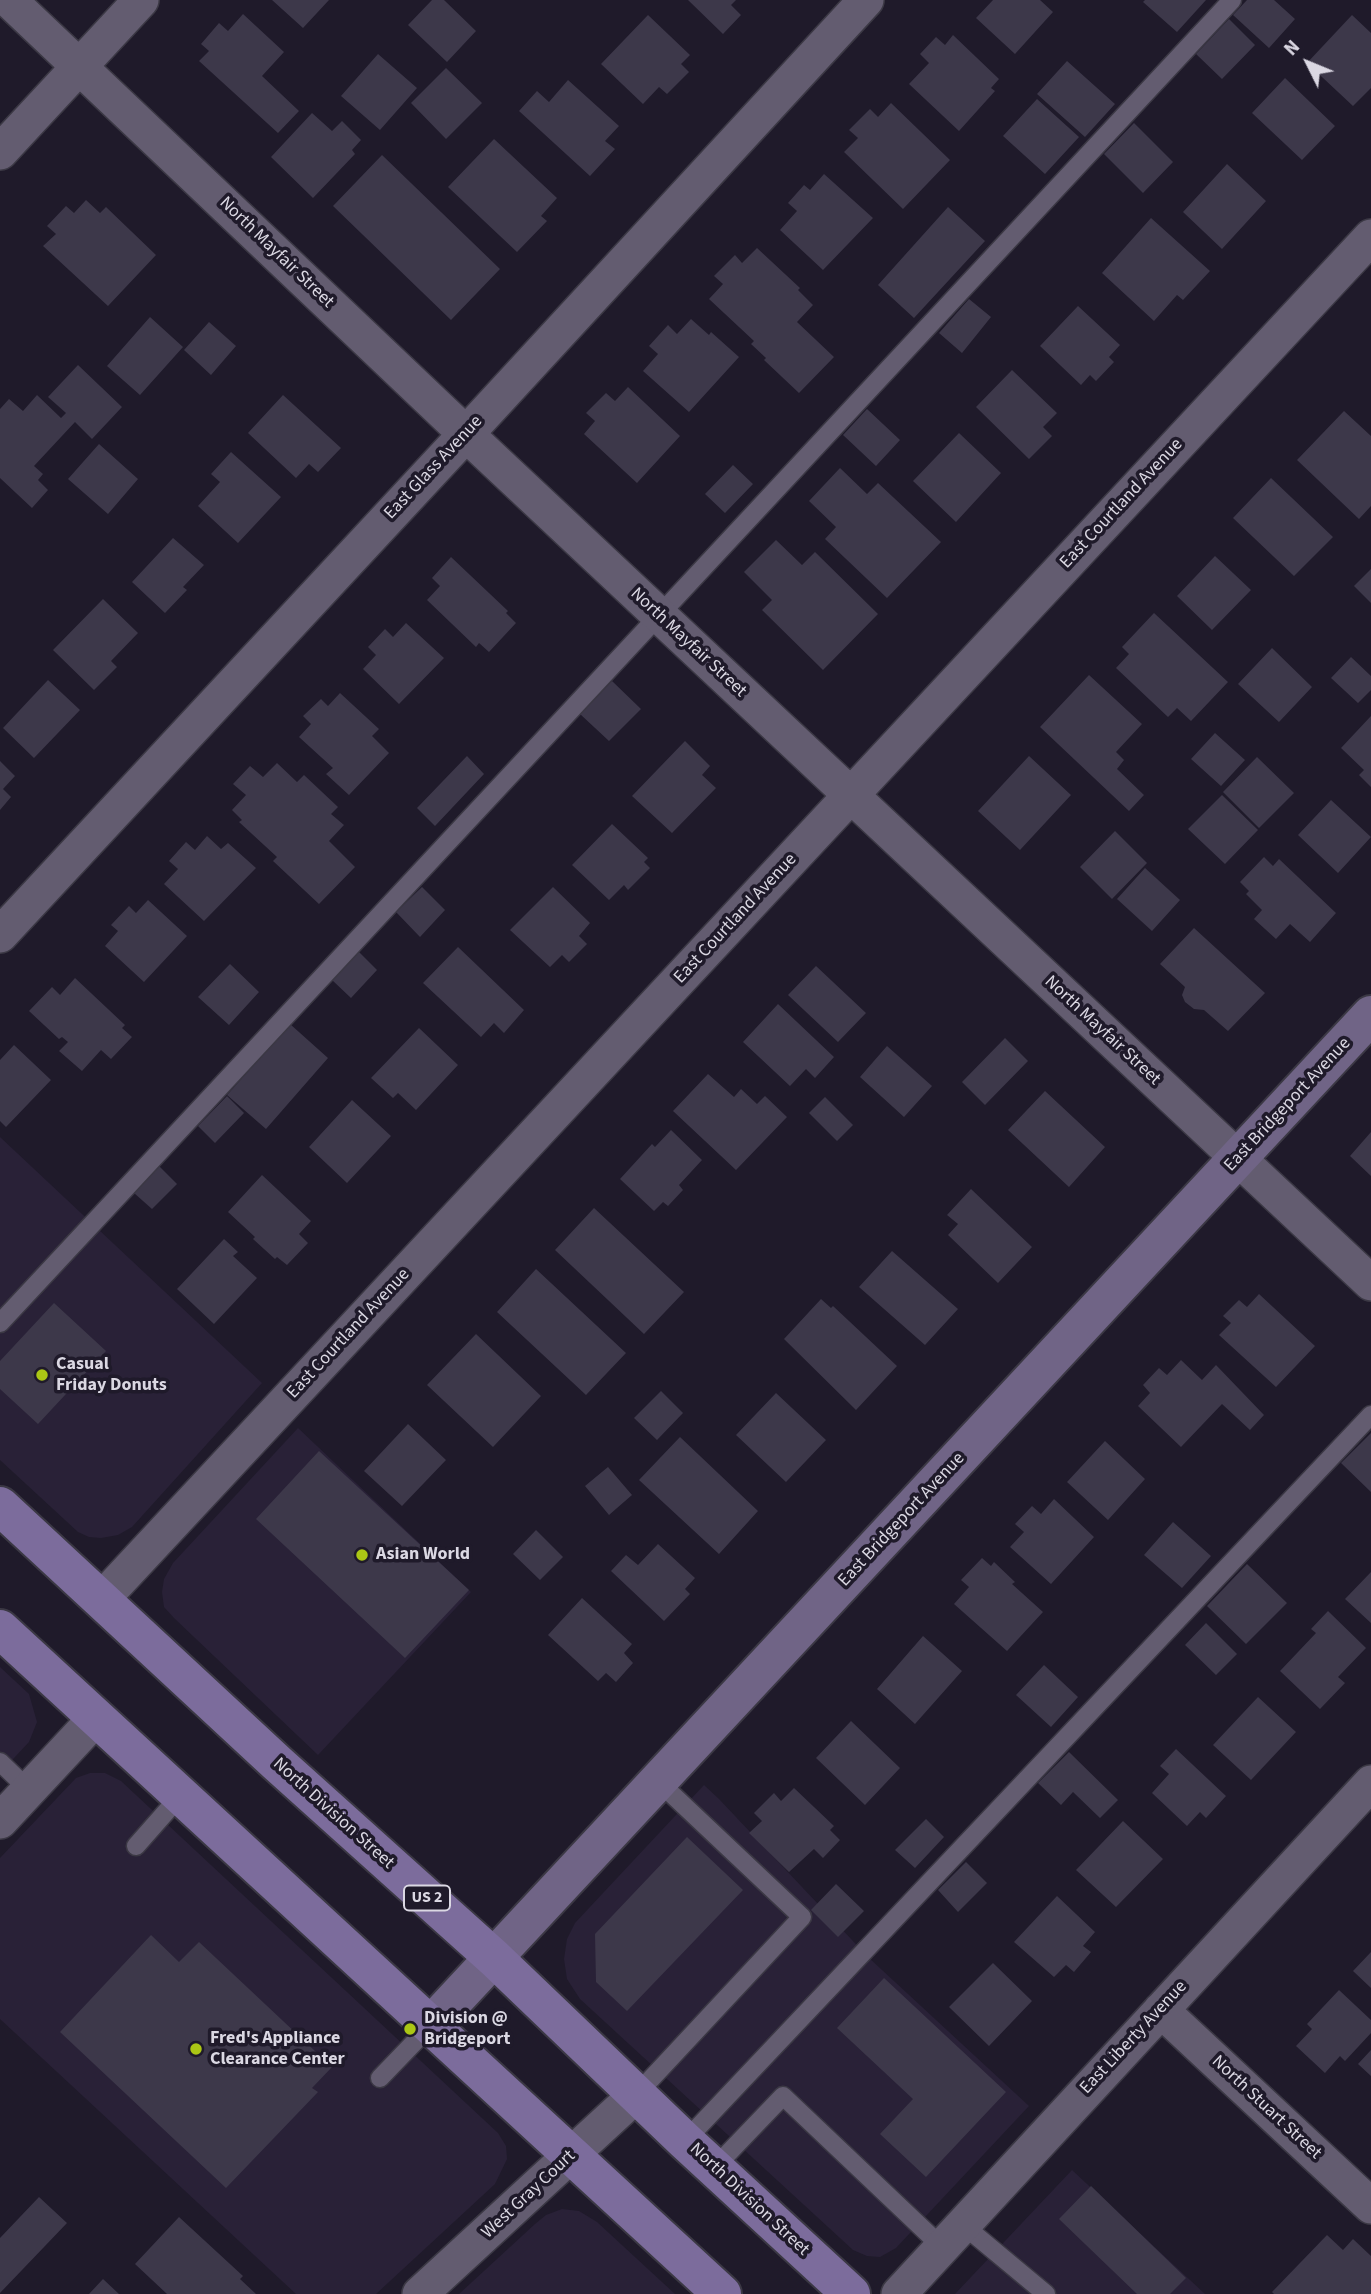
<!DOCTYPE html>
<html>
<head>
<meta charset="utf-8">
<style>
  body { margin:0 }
  #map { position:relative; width:1371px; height:2294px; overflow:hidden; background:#1f1a2a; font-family:"Source Sans 3",sans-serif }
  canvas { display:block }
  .north { position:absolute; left:1273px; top:28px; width:70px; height:70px; -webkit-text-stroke:5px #1f1a2a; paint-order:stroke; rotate:313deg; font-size:19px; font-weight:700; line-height:28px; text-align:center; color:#dbd8e3 }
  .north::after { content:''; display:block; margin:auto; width:24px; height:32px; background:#dbd8e3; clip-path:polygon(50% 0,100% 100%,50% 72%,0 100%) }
</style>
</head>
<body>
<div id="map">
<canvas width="1371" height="2294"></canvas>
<div class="north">N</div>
</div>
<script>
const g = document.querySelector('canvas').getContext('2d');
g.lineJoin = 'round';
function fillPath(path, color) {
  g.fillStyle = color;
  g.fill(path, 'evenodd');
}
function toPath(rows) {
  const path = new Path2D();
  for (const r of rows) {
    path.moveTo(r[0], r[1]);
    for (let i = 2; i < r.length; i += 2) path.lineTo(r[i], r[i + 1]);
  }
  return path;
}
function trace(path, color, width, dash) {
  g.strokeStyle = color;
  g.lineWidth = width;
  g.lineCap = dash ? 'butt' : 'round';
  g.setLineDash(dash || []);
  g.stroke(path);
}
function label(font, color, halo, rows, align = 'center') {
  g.font = font + ' "Source Sans 3",sans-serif';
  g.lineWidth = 7;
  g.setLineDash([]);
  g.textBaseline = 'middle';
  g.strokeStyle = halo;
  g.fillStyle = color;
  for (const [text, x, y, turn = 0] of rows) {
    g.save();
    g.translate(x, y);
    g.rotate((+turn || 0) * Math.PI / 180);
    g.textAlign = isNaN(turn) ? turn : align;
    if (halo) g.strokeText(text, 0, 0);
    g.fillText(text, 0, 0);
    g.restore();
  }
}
fillPath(toPath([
  [0,1137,262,1383,132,1527,118,1535,101,1538,89,1537,78,1532,0,1460],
  [298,1428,471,1592,318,1755,174,1618,164,1607,162,1592,164,1579,173,1563],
  [0,1667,29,1694,37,1722,29,1742,0,1773],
  [90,1773,105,1773,121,1781,498,2133,506,2146,507,2159,495,2184,376,2294,296,2294,0,2019,0,1858,76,1778],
  [704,1785,719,1799,868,1957,1029,2106,896,2248,880,2257,867,2256,853,2250,580,1999,567,1979,564,1959,567,1939,575,1923],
  [1072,2170,1205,2294,955,2294],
  [562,2209,579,2211,597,2222,675,2294,459,2294,535,2224,546,2215]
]), '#292137');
fillPath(toPath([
  [272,0,329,0,303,28],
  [432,0,444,0,476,31,447,62,408,25],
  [688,0,736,0,731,5,741,15,723,34],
  [993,0,1040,0,1053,12,1015,54,976,18],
  [1145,0,1206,0,1177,32,1143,2],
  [1247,0,1274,0,1295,19,1269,48,1233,15],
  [243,14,284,52,262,76,299,111,278,133,199,61,209,51,201,44,219,23,228,31],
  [648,15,690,55,681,64,689,72,667,94,659,87,643,104,601,64],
  [1352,15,1371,33,1371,88,1353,106,1307,63],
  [1229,19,1255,45,1222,79,1196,54],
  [953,35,999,79,991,88,995,91,959,131,909,84,929,63,920,54,936,37,945,45],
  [378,54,417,88,380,130,341,96],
  [1067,61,1115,104,1085,137,1037,94],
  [446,68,482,103,446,139,411,103],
  [1285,78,1335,126,1302,160,1252,113],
  [568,80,619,126,605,141,615,149,590,176,519,111,537,91,549,102],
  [1037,99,1079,137,1045,174,1003,136],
  [891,103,950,160,903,209,844,152,858,138,849,130,870,109,878,117],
  [312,113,332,131,342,121,361,140,352,150,355,154,313,198,271,157],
  [1134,123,1173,162,1143,193,1104,154],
  [494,139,557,198,541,216,547,221,517,252,448,187],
  [382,155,500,269,451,320,333,206],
  [1227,164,1266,201,1222,249,1183,212],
  [824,174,873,218,823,270,780,230,797,211,788,203,804,185,810,190],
  [86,200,100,213,106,207,156,255,108,306,43,246,56,234,47,226,66,206,74,213],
  [948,207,985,241,914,318,878,285],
  [1151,218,1210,271,1183,300,1177,295,1154,321,1102,273],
  [757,248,800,288,798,290,813,305,797,322,834,357,799,393,764,360,766,358,751,344,754,341,709,299,723,284,714,276,735,255,742,263],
  [969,299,991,317,962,353,939,333],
  [1078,306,1120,345,1109,357,1114,362,1096,381,1090,375,1081,385,1040,346],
  [150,317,183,347,140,395,107,366],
  [691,319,709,335,711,332,739,357,689,412,643,371,658,354,649,346,668,325,677,334],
  [209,322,236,346,211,375,184,350],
  [78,365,122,407,92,439,75,422,34,466,43,474,38,480,48,490,32,508,0,478,0,409,9,399,23,411,37,395,61,418,66,413,48,397],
  [1012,370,1057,413,1043,427,1052,436,1029,459,976,407],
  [628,387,680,436,637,483,584,434,595,421,586,413,606,393,615,401],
  [283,395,341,448,318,472,309,464,296,478,248,433],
  [867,409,900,440,876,466,843,435],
  [1344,411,1371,436,1371,506,1359,519,1297,460],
  [959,433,1001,473,956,522,913,481],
  [99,444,138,479,108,514,68,479],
  [231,452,281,497,238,543,198,506,220,482,211,474],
  [733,465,753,484,725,513,705,494],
  [840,468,867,494,878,483,941,542,887,598,825,539,836,527,809,501],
  [1271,478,1333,537,1294,576,1233,518],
  [173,538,204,565,183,587,187,590,165,613,132,582],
  [776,540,802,565,815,552,878,614,823,670,762,610,772,600,744,572],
  [1215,556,1251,590,1212,630,1177,596],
  [451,557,508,611,506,613,516,623,489,652,479,643,476,647,427,600,440,586,432,578],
  [1371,569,1371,603,1354,586],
  [103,599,138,633,111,661,117,667,94,690,53,650],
  [1154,613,1228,682,1191,721,1177,708,1168,717,1116,668,1129,654,1122,647],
  [406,623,444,658,399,704,363,669,376,655,368,647,385,629,393,637],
  [1272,648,1312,687,1279,722,1238,684],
  [1351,657,1371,676,1371,690,1358,703,1331,678],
  [1089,675,1142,724,1116,752,1124,760,1117,769,1144,795,1129,811,1040,727],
  [48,680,80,710,34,758,3,728],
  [612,681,641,709,609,741,580,714],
  [340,693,379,729,372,736,389,753,349,795,326,774,333,768,299,737,311,724,303,716,321,699,328,706],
  [1371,716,1371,787,1359,775,1364,770,1341,748],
  [1215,733,1245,760,1221,786,1191,759],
  [685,741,710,766,702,775,716,788,672,833,632,796],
  [467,756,484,774,435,826,417,808],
  [1029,756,1071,795,1020,850,978,811],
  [1257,757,1294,793,1259,828,1223,792],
  [0,761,15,776,3,789,11,797,0,810],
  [277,763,297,782,304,775,338,807,331,814,344,825,329,841,355,867,319,904,273,861,277,857,239,822,242,820,232,810,246,795,233,784,250,766,263,777],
  [1222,795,1258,830,1225,864,1188,829],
  [1331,800,1371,837,1338,873,1298,835],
  [612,824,648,858,644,862,650,868,628,890,624,885,609,900,572,865],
  [1115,831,1147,863,1112,899,1080,867],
  [207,836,221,849,228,843,256,868,204,921,164,884,178,869,169,861,186,842,195,850],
  [1264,857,1273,866,1279,859,1336,913,1310,942,1290,924,1276,939,1254,919,1262,910,1246,894,1249,891,1240,882],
  [1145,868,1180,900,1152,931,1117,899],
  [422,887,445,910,420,937,396,912],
  [553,887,590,923,579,936,587,944,569,962,562,955,550,967,510,930],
  [148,900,187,936,144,982,105,946,118,931,111,925,129,906,136,913],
  [1194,928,1265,993,1228,1031,1204,1010,1194,1009,1185,1002,1182,995,1185,987,1160,964],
  [458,947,524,1010,504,1033,494,1023,481,1037,423,983],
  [359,952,377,970,351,998,332,980],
  [230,964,259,992,229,1025,198,997],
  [816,966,866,1013,838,1042,788,995],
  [75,978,125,1025,122,1028,132,1037,111,1059,101,1050,82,1071,59,1051,68,1042,62,1037,59,1039,29,1011,52,987,60,995],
  [778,1004,834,1057,815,1078,806,1069,790,1086,743,1042],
  [290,1024,328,1058,266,1129,227,1095],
  [419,1028,458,1065,416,1110,398,1093,393,1098,371,1078],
  [1005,1038,1028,1061,985,1105,962,1082],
  [14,1045,51,1080,6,1127,0,1121,0,1060],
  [887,1046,932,1086,904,1117,860,1077],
  [708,1074,734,1097,741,1089,757,1104,765,1096,787,1117,736,1170,673,1111],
  [1045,1091,1105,1147,1069,1187,1008,1130],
  [227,1096,244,1113,215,1143,198,1126],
  [825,1097,853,1125,837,1141,809,1113],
  [352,1100,391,1136,347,1183,309,1147],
  [671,1130,702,1160,679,1185,683,1190,668,1206,663,1202,654,1211,620,1179,652,1144,655,1147],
  [1371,1132,1371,1176,1350,1156],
  [159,1166,177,1184,152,1209,134,1193],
  [262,1175,311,1221,299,1234,308,1243,287,1265,277,1257,275,1259,253,1239,255,1237,228,1212],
  [971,1189,1032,1247,998,1283,948,1235,958,1224,947,1215],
  [594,1208,684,1292,644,1334,555,1250],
  [224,1239,238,1252,233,1256,257,1278,214,1324,177,1289],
  [892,1251,958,1309,925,1345,859,1287],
  [536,1269,626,1353,586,1395,497,1312],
  [1259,1294,1315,1346,1276,1387,1219,1335,1231,1323,1223,1316,1239,1300,1247,1307],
  [821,1299,831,1308,833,1306,897,1366,856,1410,784,1339],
  [54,1303,106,1351,38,1424,0,1389,0,1361],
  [476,1334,541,1396,493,1447,427,1385],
  [1181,1360,1202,1380,1216,1365,1264,1415,1250,1430,1222,1404,1181,1447,1138,1406,1150,1393,1143,1385,1159,1368,1167,1375],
  [661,1391,683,1413,657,1440,634,1418],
  [776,1393,826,1440,786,1482,736,1435],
  [408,1424,446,1460,402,1506,364,1471],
  [1371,1433,1371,1492,1341,1463],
  [680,1437,758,1511,719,1554,639,1480],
  [1105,1441,1145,1479,1108,1520,1067,1482],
  [319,1451,469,1590,405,1658,256,1519],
  [608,1467,632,1495,609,1515,585,1486],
  [1054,1499,1094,1537,1051,1584,1010,1547,1024,1532,1015,1524,1032,1506,1041,1514],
  [1173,1522,1211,1556,1182,1588,1144,1555],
  [536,1530,563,1557,540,1580,513,1554],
  [658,1544,695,1578,685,1589,690,1594,664,1621,611,1571,626,1555,638,1565],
  [982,1558,991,1566,994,1562,1015,1582,1012,1584,1043,1612,1007,1651,954,1604,969,1587,961,1580],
  [1247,1564,1287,1603,1246,1644,1207,1606],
  [1371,1572,1371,1623,1345,1599],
  [582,1598,632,1644,624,1653,633,1663,616,1682,606,1673,598,1681,548,1635],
  [1328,1611,1366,1648,1338,1677,1345,1683,1320,1709,1280,1671,1316,1633,1311,1629],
  [1206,1623,1237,1654,1216,1675,1185,1645],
  [923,1636,962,1671,915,1724,877,1689],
  [1044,1665,1078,1697,1051,1727,1016,1695],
  [1258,1697,1296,1732,1251,1780,1213,1745],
  [851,1721,900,1768,865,1805,816,1758],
  [1176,1749,1226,1796,1206,1818,1200,1812,1187,1826,1152,1793,1169,1774,1160,1766],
  [1069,1752,1118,1800,1100,1818,1073,1792,1061,1805,1038,1783],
  [794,1788,834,1826,830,1830,840,1840,823,1858,814,1849,789,1872,749,1833,762,1821,754,1813,774,1793,781,1801],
  [926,1819,944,1837,915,1868,895,1850],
  [1123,1821,1163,1859,1116,1907,1076,1870],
  [687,1837,743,1890,627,2011,596,1982,595,1934],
  [966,1862,987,1883,958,1912,938,1890],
  [836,1884,864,1911,838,1937,811,1910],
  [1057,1896,1095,1932,1083,1946,1091,1952,1074,1972,1066,1965,1054,1977,1014,1942],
  [151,1935,179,1962,199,1942,332,2067,312,2088,318,2092,226,2188,60,2032],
  [1371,1952,1371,1988,1353,1971],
  [993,1963,1032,2001,989,2046,949,2007],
  [884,1978,1006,2092,926,2177,880,2134,913,2099,837,2028],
  [1339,1990,1371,2020,1371,2033,1345,2061,1340,2056,1325,2073,1296,2046,1312,2029,1307,2024],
  [1371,2050,1371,2076,1358,2064],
  [1091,2186,1186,2278,1170,2294,1137,2294,1059,2219],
  [39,2197,67,2223,0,2293,0,2238],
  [179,2217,243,2276,240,2279,256,2294,167,2294,135,2264],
  [1327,2235,1343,2250,1353,2239,1371,2256,1371,2294,1274,2294,1272,2292],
  [103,2279,119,2294,89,2294]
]), '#3d384a');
const lane = toPath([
  [0,1323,1232,0],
  [0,1762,29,1790],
  [136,1846,180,1796],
  [380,2078,431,2025],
  [636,2095,802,1917,659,1782],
  [685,2141,1371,1415],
  [714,2168,783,2096,941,2246],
  [962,2224,1046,2294]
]);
const street = toPath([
  [9,0,466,434,1371,1283],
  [0,152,141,0],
  [0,935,466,434,866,0],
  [101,1600,1371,237],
  [0,1821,95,1719],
  [1161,2010,1371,2206],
  [420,2294,636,2095],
  [899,2294,1371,1783]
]);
const secondary = toPath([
  [431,2025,1371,1015]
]);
const primary = toPath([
  [0,1506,277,1763,494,1958,685,2141,851,2294],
  [0,1629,722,2294]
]);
trace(lane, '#3b3844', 21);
trace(street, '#3b3844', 38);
trace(secondary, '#3b3844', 42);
trace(primary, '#3b3844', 42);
trace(lane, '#635c70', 18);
trace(street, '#635c70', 35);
trace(secondary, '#706486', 38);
trace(primary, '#7c6c9c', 38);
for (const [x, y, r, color] of [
  [42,1375,7,"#abc615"],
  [362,1555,7,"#abc615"],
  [410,2029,7,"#abc615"],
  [196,2049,7,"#abc615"]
]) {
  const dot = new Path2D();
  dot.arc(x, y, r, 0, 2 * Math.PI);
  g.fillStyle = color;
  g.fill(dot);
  trace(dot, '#1f1a2a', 2.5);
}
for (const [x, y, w] of [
  [427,1898,46]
]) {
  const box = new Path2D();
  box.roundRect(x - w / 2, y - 12.5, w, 25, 5);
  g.fillStyle = '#1f1a2a';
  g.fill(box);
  trace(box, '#dbd8e3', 2);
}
label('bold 16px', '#dbd8e3', null, [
  ["US 2",427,1898]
]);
label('18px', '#dbd8e3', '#1f1a2a', [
  ["North Mayfair Street",276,253,44],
  ["East Glass Avenue",434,468,-47],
  ["East Courtland Avenue",1122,504,-47],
  ["North Mayfair Street",688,643,43],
  ["East Courtland Avenue",736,919,-47],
  ["North Mayfair Street",1102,1031,43],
  ["East Bridgeport Avenue",1288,1105,-47],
  ["East Courtland Avenue",349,1334,-47],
  ["East Bridgeport Avenue",902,1520,-47],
  ["North Division Street",333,1814,42],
  ["East Liberty Avenue",1134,2038,-47],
  ["North Stuart Street",1266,2108,43],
  ["West Gray Court",529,2195,-43],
  ["North Division Street",749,2200,43]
]);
label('bold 18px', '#dbd8e3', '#1f1a2a', [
  ["Casual",56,1365],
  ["Friday Donuts",56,1386],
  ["Asian World",376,1555],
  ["Division @",424,2019],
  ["Bridgeport",424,2040],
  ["Fred's Appliance",210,2039],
  ["Clearance Center",210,2060]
], 'left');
</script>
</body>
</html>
